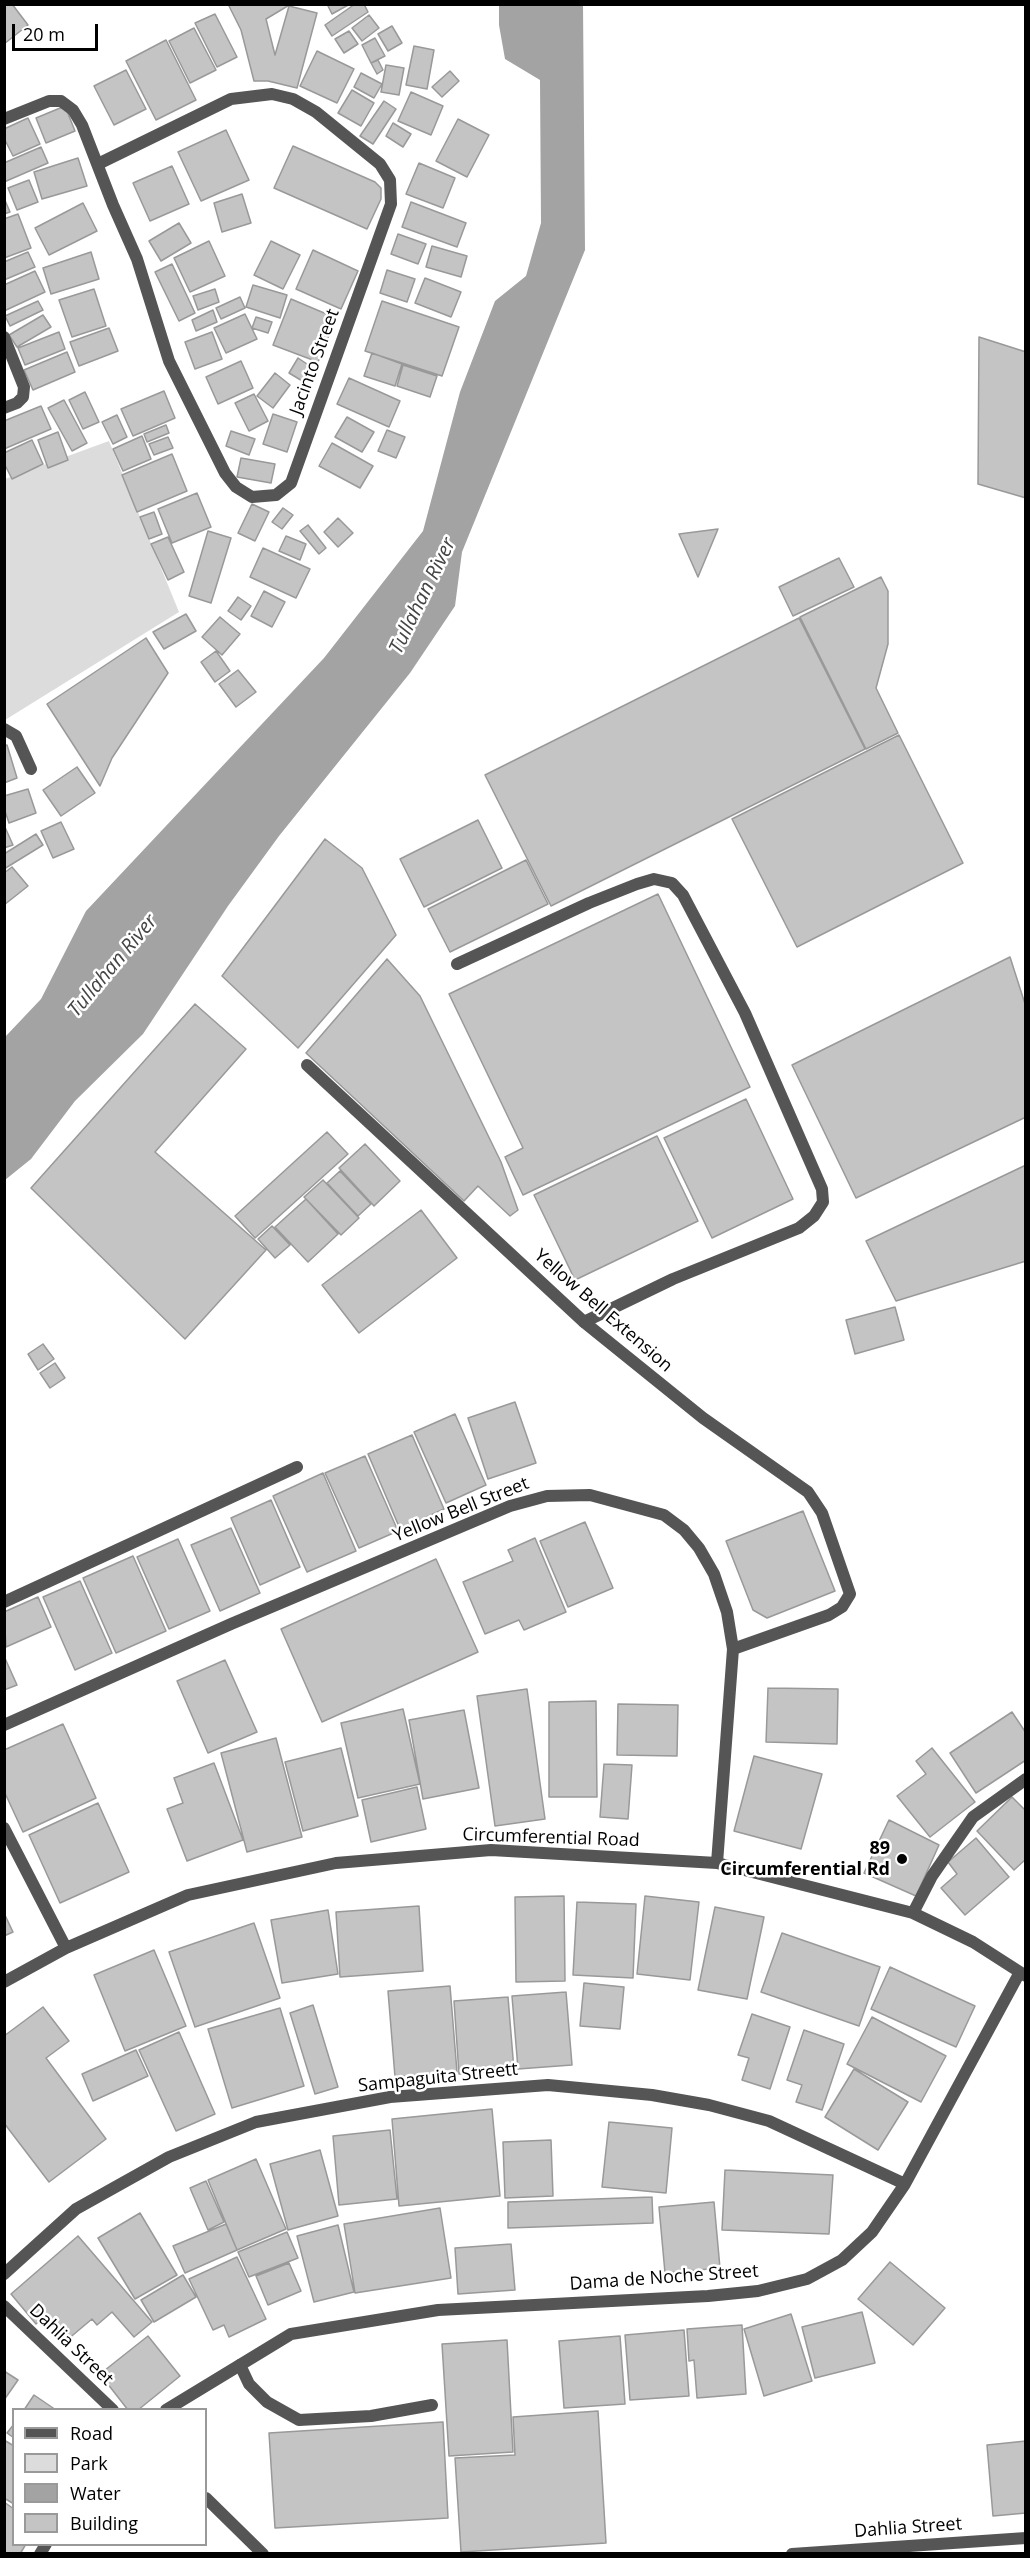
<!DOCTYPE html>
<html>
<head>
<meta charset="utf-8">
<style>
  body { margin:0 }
  #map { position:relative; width:1030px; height:2558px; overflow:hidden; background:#fff; font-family:"Open Sans",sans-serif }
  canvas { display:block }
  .frame { position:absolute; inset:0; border:6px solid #000; pointer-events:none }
  .legend { position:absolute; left:12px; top:2408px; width:195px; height:138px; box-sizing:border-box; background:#fff; border:2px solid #999; margin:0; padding:8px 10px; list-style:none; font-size:18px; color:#000 }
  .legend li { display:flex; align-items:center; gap:12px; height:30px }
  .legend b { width:30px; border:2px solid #999 }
  .scale { position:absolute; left:12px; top:24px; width:86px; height:27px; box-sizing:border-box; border:3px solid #000; border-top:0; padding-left:8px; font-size:18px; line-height:21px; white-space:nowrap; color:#000; -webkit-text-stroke:4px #fff; paint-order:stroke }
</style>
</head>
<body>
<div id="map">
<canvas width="1030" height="2558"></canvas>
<div class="frame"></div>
<ul class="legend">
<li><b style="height:8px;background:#555"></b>Road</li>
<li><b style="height:16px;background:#dcdcdc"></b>Park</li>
<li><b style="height:16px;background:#a3a3a3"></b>Water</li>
<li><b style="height:16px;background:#c4c4c4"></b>Building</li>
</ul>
<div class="scale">20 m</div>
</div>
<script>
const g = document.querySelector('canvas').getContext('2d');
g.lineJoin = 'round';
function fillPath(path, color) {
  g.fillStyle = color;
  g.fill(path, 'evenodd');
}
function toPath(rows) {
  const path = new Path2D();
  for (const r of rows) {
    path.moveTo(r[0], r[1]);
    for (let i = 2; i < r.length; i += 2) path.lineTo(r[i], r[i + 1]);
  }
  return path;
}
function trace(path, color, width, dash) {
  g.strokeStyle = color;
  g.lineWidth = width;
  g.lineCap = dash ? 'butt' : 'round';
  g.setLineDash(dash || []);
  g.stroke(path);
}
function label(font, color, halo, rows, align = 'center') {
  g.font = font + ' "Open Sans",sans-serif';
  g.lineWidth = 5;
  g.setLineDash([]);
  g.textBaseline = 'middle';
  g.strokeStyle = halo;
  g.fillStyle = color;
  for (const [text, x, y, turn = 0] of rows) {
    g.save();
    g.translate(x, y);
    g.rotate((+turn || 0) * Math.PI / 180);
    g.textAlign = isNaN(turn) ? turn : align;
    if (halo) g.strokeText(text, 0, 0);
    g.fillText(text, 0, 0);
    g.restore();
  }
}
fillPath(toPath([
  [109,441,179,612,5,720,5,479]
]), '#dcdcdc');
fillPath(toPath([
  [499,5,583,5,585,250,462,552,455,606,410,673,279,836,228,906,143,1034,75,1101,31,1159,5,1180,5,1037,41,999,86,911,324,658,423,531,460,392,495,301,526,276,541,223,540,80,505,59,499,25]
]), '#a3a3a3');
const building = toPath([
  [4,4,12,4,28,25,4,44,4,4],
  [228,4,291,4,266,19,275,55,289,6,317,13,297,88,268,81,254,81,241,30,228,4],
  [327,4,350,4,332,14,327,4],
  [355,4,364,4,368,12,332,36,325,25,355,4],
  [215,14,237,57,217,67,195,23,215,14],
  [369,15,379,28,362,41,352,28,369,15],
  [392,26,402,43,388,51,378,34,392,26],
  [194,28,216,70,190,83,169,41,194,28],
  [349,31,358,44,344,53,335,39,349,31],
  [375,38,385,56,371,63,362,45,375,38],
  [166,40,196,100,156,120,126,61,166,40],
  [414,46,434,50,427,89,406,85,414,46],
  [317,51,354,69,337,103,300,86,317,51],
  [378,60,383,70,377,74,371,63,378,60],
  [386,65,404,68,399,95,381,92,386,65],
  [126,70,146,109,114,125,94,86,126,70],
  [450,71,459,81,442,97,432,87,450,71],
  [361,73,382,84,374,98,354,87,361,73],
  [352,90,374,103,361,126,338,113,352,90],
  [411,92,443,106,431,135,398,121,411,92],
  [384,101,396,109,373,144,360,136,384,101],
  [65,106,75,131,46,143,36,118,65,106],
  [28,118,40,144,13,156,4,138,4,129,28,118],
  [458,119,489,135,467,177,436,161,458,119],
  [393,123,411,134,403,147,386,136,393,123],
  [226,130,249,180,201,201,178,152,226,130],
  [293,146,375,182,381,188,381,199,367,229,274,188,293,146],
  [41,147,48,163,4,182,4,163,41,147],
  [78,158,87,186,42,199,34,172,78,158],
  [419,163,455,178,443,208,406,194,419,163],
  [172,166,189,204,150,221,133,183,172,166],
  [29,180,38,202,17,210,8,188,29,180],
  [242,194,251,223,222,232,214,203,242,194],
  [4,198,10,212,4,214,4,198],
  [411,202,466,223,457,247,402,227,411,202],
  [83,203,97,231,49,255,35,228,83,203],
  [18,214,31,248,4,258,4,219,18,214],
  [179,223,191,243,161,261,149,241,179,223],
  [398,234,426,244,418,264,391,254,398,234],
  [209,241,225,276,190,292,174,258,209,241],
  [271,241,300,255,283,289,254,275,271,241],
  [432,246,467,256,461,277,426,267,432,246],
  [313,250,358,271,341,309,296,289,313,250],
  [28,252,35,267,4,280,4,262,28,252],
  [91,252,99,279,51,294,43,268,91,252],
  [172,264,195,313,179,321,155,272,172,264],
  [387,270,415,279,407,302,380,293,387,270],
  [35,271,45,292,4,311,4,285,35,271],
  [425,278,461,292,451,317,415,303,425,278],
  [253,285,287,295,280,318,246,307,253,285],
  [94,289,106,326,72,337,59,300,94,289],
  [215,289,219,302,198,310,193,296,215,289],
  [240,297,245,308,221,319,216,308,240,297],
  [291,299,336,318,318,362,273,345,291,299],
  [38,301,43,310,10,326,5,316,38,301],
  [382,301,459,327,442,376,365,351,382,301],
  [213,310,217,322,196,331,192,320,213,310],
  [245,314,257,339,226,353,214,328,245,314],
  [43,315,51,327,17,347,9,335,43,315],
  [256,317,272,322,268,333,252,328,256,317],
  [109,328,118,351,79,366,70,342,109,328],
  [59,332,65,349,25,365,18,348,59,332],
  [212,332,222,359,195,369,185,342,212,332],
  [979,337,1026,352,1026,498,978,484,979,337],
  [67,352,75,372,33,390,24,370,67,352],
  [372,353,402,364,395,386,364,376,372,353],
  [298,358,313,368,304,382,289,373,298,358],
  [241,361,253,388,218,404,206,377,241,361],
  [403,365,437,376,430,397,397,386,403,365],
  [275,373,290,385,273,408,257,396,275,373],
  [349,378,400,401,389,427,337,404,349,378],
  [164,391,175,418,133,436,121,409,164,391],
  [85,392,99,422,83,429,69,400,85,392],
  [254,394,268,421,249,431,235,403,254,394],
  [64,400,87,443,72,451,48,408,64,400],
  [41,406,51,429,4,449,4,421,41,406],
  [273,414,297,422,287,452,263,444,273,414],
  [117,415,127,437,113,444,102,422,117,415],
  [347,417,374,432,362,452,335,437,347,417],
  [166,425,169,433,147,442,144,434,166,425],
  [387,430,405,437,396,458,378,451,387,430],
  [231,431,255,439,249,455,226,446,231,431],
  [58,432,68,460,48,468,38,440,58,432],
  [142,436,151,459,123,471,113,449,142,436],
  [168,437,173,448,154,455,149,444,168,437],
  [32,440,43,464,12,479,4,463,4,453,32,440],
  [332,443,373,466,360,488,319,466,332,443],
  [172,454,187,491,137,512,122,475,172,454],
  [241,458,275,464,271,483,237,477,241,458],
  [197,493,211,527,172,543,158,509,197,493],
  [252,504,269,512,255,541,238,533,252,504],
  [283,508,293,515,282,529,272,522,283,508],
  [154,512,162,534,149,539,140,517,154,512],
  [338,518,353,533,338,547,324,532,338,518],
  [308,525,326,548,319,554,300,531,308,525],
  [718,529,698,577,679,534,718,529],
  [208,531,231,538,211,603,189,596,208,531],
  [286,536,306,544,300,560,279,551,286,536],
  [168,537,184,572,168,580,151,544,168,537],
  [263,548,310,569,296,598,250,577,263,548],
  [839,558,854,587,793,616,779,587,839,558],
  [881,577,888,591,888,644,876,688,898,733,866,749,800,617,881,577],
  [264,591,285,602,272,627,251,616,264,591],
  [238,597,251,606,241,620,228,611,238,597],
  [186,614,196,631,164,649,153,632,186,614],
  [220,617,240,634,222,655,202,637,220,617],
  [799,618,865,749,551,906,485,775,799,618],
  [146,638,168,673,112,758,100,786,47,704,146,638],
  [216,651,230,671,215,682,201,662,216,651],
  [238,670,256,692,236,707,219,684,238,670],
  [899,735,963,863,797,947,732,819,899,735],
  [7,745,17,778,4,783,4,746,7,745],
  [77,767,95,793,61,816,43,790,77,767],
  [28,789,36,813,9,823,4,808,4,796,28,789],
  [478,820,502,868,424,907,400,859,478,820],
  [61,822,74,849,53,858,41,831,61,822],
  [4,825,13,845,4,848,4,825],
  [36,834,43,845,4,869,4,854,36,834],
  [325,839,362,868,396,935,298,1048,222,976,325,839],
  [526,860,548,904,450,952,428,909,526,860],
  [12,867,28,886,4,905,4,873,12,867],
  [658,894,750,1087,523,1195,505,1157,523,1148,449,994,658,894],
  [1010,957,1026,1007,1026,1117,856,1198,792,1065,1010,957],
  [387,959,420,996,501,1162,518,1210,510,1216,478,1186,464,1201,306,1053,387,959],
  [195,1004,246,1049,155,1152,266,1250,185,1339,31,1188,195,1004],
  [746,1099,793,1199,712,1238,664,1138,746,1099],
  [327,1132,348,1154,255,1238,235,1216,327,1132],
  [657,1136,698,1221,575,1280,534,1195,657,1136],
  [365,1144,400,1181,374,1206,339,1168,365,1144],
  [1026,1165,1026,1261,896,1301,866,1241,1026,1165],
  [340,1171,371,1204,358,1216,327,1183,340,1171],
  [323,1180,359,1218,341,1235,304,1197,323,1180],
  [306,1199,338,1234,308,1262,275,1227,306,1199],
  [421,1210,457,1258,359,1333,322,1285,421,1210],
  [272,1226,290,1245,275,1258,258,1239,272,1226],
  [895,1307,904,1340,855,1354,846,1320,895,1307],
  [43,1344,54,1359,38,1370,28,1354,43,1344],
  [55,1363,65,1378,50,1388,40,1373,55,1363],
  [515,1402,536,1463,488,1479,468,1418,515,1402],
  [455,1414,486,1485,446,1503,414,1432,455,1414],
  [412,1435,444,1509,400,1529,368,1454,412,1435],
  [365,1456,398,1531,359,1548,325,1473,365,1456],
  [323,1473,356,1551,307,1572,273,1496,323,1473],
  [271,1500,300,1567,260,1585,231,1518,271,1500],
  [803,1511,835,1591,767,1618,753,1610,726,1541,803,1511],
  [585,1522,613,1588,568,1607,540,1541,585,1522],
  [231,1528,260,1593,220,1611,191,1545,231,1528],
  [535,1538,566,1612,524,1630,519,1620,485,1634,463,1582,513,1561,508,1550,535,1538],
  [178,1539,210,1611,169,1629,137,1557,178,1539],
  [133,1556,166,1631,116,1653,83,1578,133,1556],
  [436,1559,478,1652,322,1722,281,1629,436,1559],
  [80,1581,112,1653,75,1670,43,1597,80,1581],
  [38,1597,51,1627,6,1647,4,1612,38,1597],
  [4,1656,17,1685,4,1690,4,1656],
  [225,1660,257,1732,208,1753,177,1681,225,1660],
  [768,1688,838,1689,837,1744,766,1742,768,1688],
  [527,1689,545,1819,495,1826,477,1696,527,1689],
  [596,1701,597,1797,549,1797,549,1702,596,1701],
  [618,1704,678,1705,677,1756,617,1755,618,1704],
  [403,1709,420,1784,358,1798,341,1723,403,1709],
  [464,1710,479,1788,423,1799,409,1720,464,1710],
  [1012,1712,1026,1733,1026,1760,976,1793,950,1753,1012,1712],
  [63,1724,96,1798,23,1832,4,1791,4,1750,63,1724],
  [276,1738,302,1837,247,1852,221,1753,276,1738],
  [341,1748,358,1816,303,1831,285,1762,341,1748],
  [932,1748,975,1802,930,1837,897,1796,926,1774,916,1761,932,1748],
  [754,1756,822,1774,801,1849,734,1831,754,1756],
  [214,1763,243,1840,187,1861,167,1809,183,1803,174,1778,214,1763],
  [604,1764,632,1765,628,1819,600,1817,604,1764],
  [417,1787,426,1829,371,1842,362,1800,417,1787],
  [1012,1797,1026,1811,1026,1859,1014,1870,977,1831,1012,1797],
  [98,1803,129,1872,60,1903,29,1835,98,1803],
  [889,1820,939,1845,916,1896,864,1873,889,1820],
  [976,1838,1009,1877,965,1915,941,1888,957,1874,948,1862,976,1838],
  [564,1896,565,1981,516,1982,515,1897,564,1896],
  [645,1896,699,1902,690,1980,637,1974,645,1896],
  [577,1902,636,1904,633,1978,573,1975,577,1902],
  [419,1906,423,1971,340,1977,336,1912,419,1906],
  [715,1907,764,1917,747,1999,698,1990,715,1907],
  [328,1910,338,1974,282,1983,271,1920,328,1910],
  [4,1913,13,1932,4,1936,4,1913],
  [254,1923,280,1998,195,2027,169,1952,254,1923],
  [782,1933,880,1967,859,2026,761,1992,782,1933],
  [154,1950,186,2026,125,2051,94,1975,154,1950],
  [890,1967,975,2006,956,2047,871,2009,890,1967],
  [584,1983,624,1987,620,2029,580,2026,584,1983],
  [450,1986,457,2072,395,2077,388,1991,450,1986],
  [566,1992,572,2065,518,2069,512,1996,566,1992],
  [508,1997,514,2070,459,2074,454,2001,508,1997],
  [313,2005,338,2087,315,2094,290,2013,313,2005],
  [43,2007,69,2041,46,2058,106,2139,49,2182,4,2123,4,2036,43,2007],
  [280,2008,304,2086,232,2108,208,2029,280,2008],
  [752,2014,790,2027,770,2089,742,2080,749,2058,738,2055,752,2014],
  [872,2017,946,2056,921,2102,847,2064,872,2017],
  [804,2030,844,2044,822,2110,796,2102,802,2085,787,2080,804,2030],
  [179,2032,215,2114,176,2131,139,2050,179,2032],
  [136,2050,148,2076,93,2101,82,2074,136,2050],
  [854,2069,908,2102,878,2150,825,2117,854,2069],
  [492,2109,500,2196,399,2206,392,2119,492,2109],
  [609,2122,672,2128,666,2193,602,2187,609,2122],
  [390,2130,397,2199,339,2205,333,2136,390,2130],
  [551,2140,553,2196,505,2198,503,2142,551,2140],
  [320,2150,338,2216,288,2230,270,2164,320,2150],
  [256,2159,286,2229,237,2250,208,2180,256,2159],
  [725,2170,833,2175,829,2234,722,2230,725,2170],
  [206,2181,224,2222,208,2230,190,2188,206,2181],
  [652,2197,653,2223,508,2228,508,2202,652,2197],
  [714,2202,720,2268,665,2273,659,2207,714,2202],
  [440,2208,451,2278,355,2293,344,2224,440,2208],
  [140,2213,177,2275,135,2299,98,2238,140,2213],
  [226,2224,237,2250,185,2273,173,2246,226,2224],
  [338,2225,354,2292,314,2302,297,2236,338,2225],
  [287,2232,298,2258,249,2277,238,2252,287,2232],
  [78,2236,152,2322,134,2337,112,2312,97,2325,92,2319,67,2340,46,2315,36,2324,11,2294,78,2236],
  [511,2244,515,2290,458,2294,455,2248,511,2244],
  [237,2257,266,2319,229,2337,224,2325,213,2330,189,2279,237,2257],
  [890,2262,945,2308,913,2345,858,2299,890,2262],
  [289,2263,301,2291,268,2305,256,2276,289,2263],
  [183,2275,196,2297,154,2322,141,2300,183,2275],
  [862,2312,875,2363,815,2378,802,2327,862,2312],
  [791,2314,812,2381,764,2396,744,2329,791,2314],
  [742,2325,746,2394,697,2398,694,2360,689,2361,687,2329,742,2325],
  [684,2330,689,2396,630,2400,625,2335,684,2330],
  [148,2336,180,2376,138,2410,128,2410,100,2374,148,2336],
  [620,2336,625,2404,564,2408,559,2341,620,2336],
  [507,2340,513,2452,449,2456,442,2344,507,2340],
  [4,2371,18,2380,4,2400,4,2371],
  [34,2395,56,2410,24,2410,34,2395],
  [598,2411,606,2543,461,2552,455,2458,515,2455,513,2417,598,2411],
  [443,2422,448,2518,275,2528,269,2433,443,2422],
  [14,2424,14,2438,7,2433,14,2424],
  [4,2440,14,2446,14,2504,4,2498,4,2440],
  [1026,2441,1026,2513,993,2516,987,2445,1026,2441],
  [4,2502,14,2509,14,2544,26,2544,20,2554,4,2554,4,2502]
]);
fillPath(building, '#c4c4c4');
trace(building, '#999', 1.5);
trace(toPath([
  [4,729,16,736,31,769],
  [457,964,589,903,637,884,654,879,672,883,683,895,745,1013,822,1189,823,1202,814,1216,799,1228,673,1279,584,1322],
  [240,2365,249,2384,267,2402,299,2420,371,2416,432,2405]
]), '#555', 12);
trace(toPath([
  [4,119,49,101,61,101,73,110,82,125,113,205,137,259,169,361,225,473,236,487,252,497,276,495,291,483,391,204,390,180,380,164,316,112,293,99,272,94,231,99,98,164],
  [4,337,24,387,23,397,17,403,4,408],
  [307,1065,584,1322,703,1418,808,1492,822,1513,850,1594,842,1607,829,1615,733,1649],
  [4,1602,297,1467],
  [4,1725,231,1624,510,1506,547,1496,590,1495,664,1515,684,1530,699,1548,714,1574,727,1612,733,1649,717,1863],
  [4,1828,66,1948],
  [913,1913,932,1876,973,1817,1026,1779],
  [4,1982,66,1948,188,1895,336,1863,491,1850,717,1863,913,1913,973,1942,1026,1976],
  [4,2274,76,2209,169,2157,256,2122,390,2097,548,2085,652,2095,709,2105,769,2121,905,2184],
  [4,2306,113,2410],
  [166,2410,291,2334,438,2310,708,2296,758,2291,807,2279,842,2260,872,2232,905,2184,1020,1972],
  [206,2498,263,2554],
  [40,2554,46,2544],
  [792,2554,1026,2538]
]), '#555', 12);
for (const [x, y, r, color] of [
  [902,1859,6,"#000"]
]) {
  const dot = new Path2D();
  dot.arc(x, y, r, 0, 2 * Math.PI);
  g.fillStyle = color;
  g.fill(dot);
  trace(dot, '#fff', 2);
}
label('18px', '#000', '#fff', [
  ["Jacinto Street",315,362,-70],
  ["Yellow Bell Extension",603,1311,41],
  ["Yellow Bell Street",461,1510,-22],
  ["Circumferential Road",551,1838,2],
  ["Sampaguita Streett",438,2078,-6],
  ["Dama de Noche Street",664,2278,-4],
  ["Dahlia Street",71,2345,44],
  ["Dahlia Street",908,2528,-4]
]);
label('bold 18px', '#000', '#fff', [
  ["89",890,1849],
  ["Circumferential Rd",890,1870]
], 'right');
label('italic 20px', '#444', '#fff', [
  ["Tullahan River",423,596,-64],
  ["Tullahan River",113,966,-50]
]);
</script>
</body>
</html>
